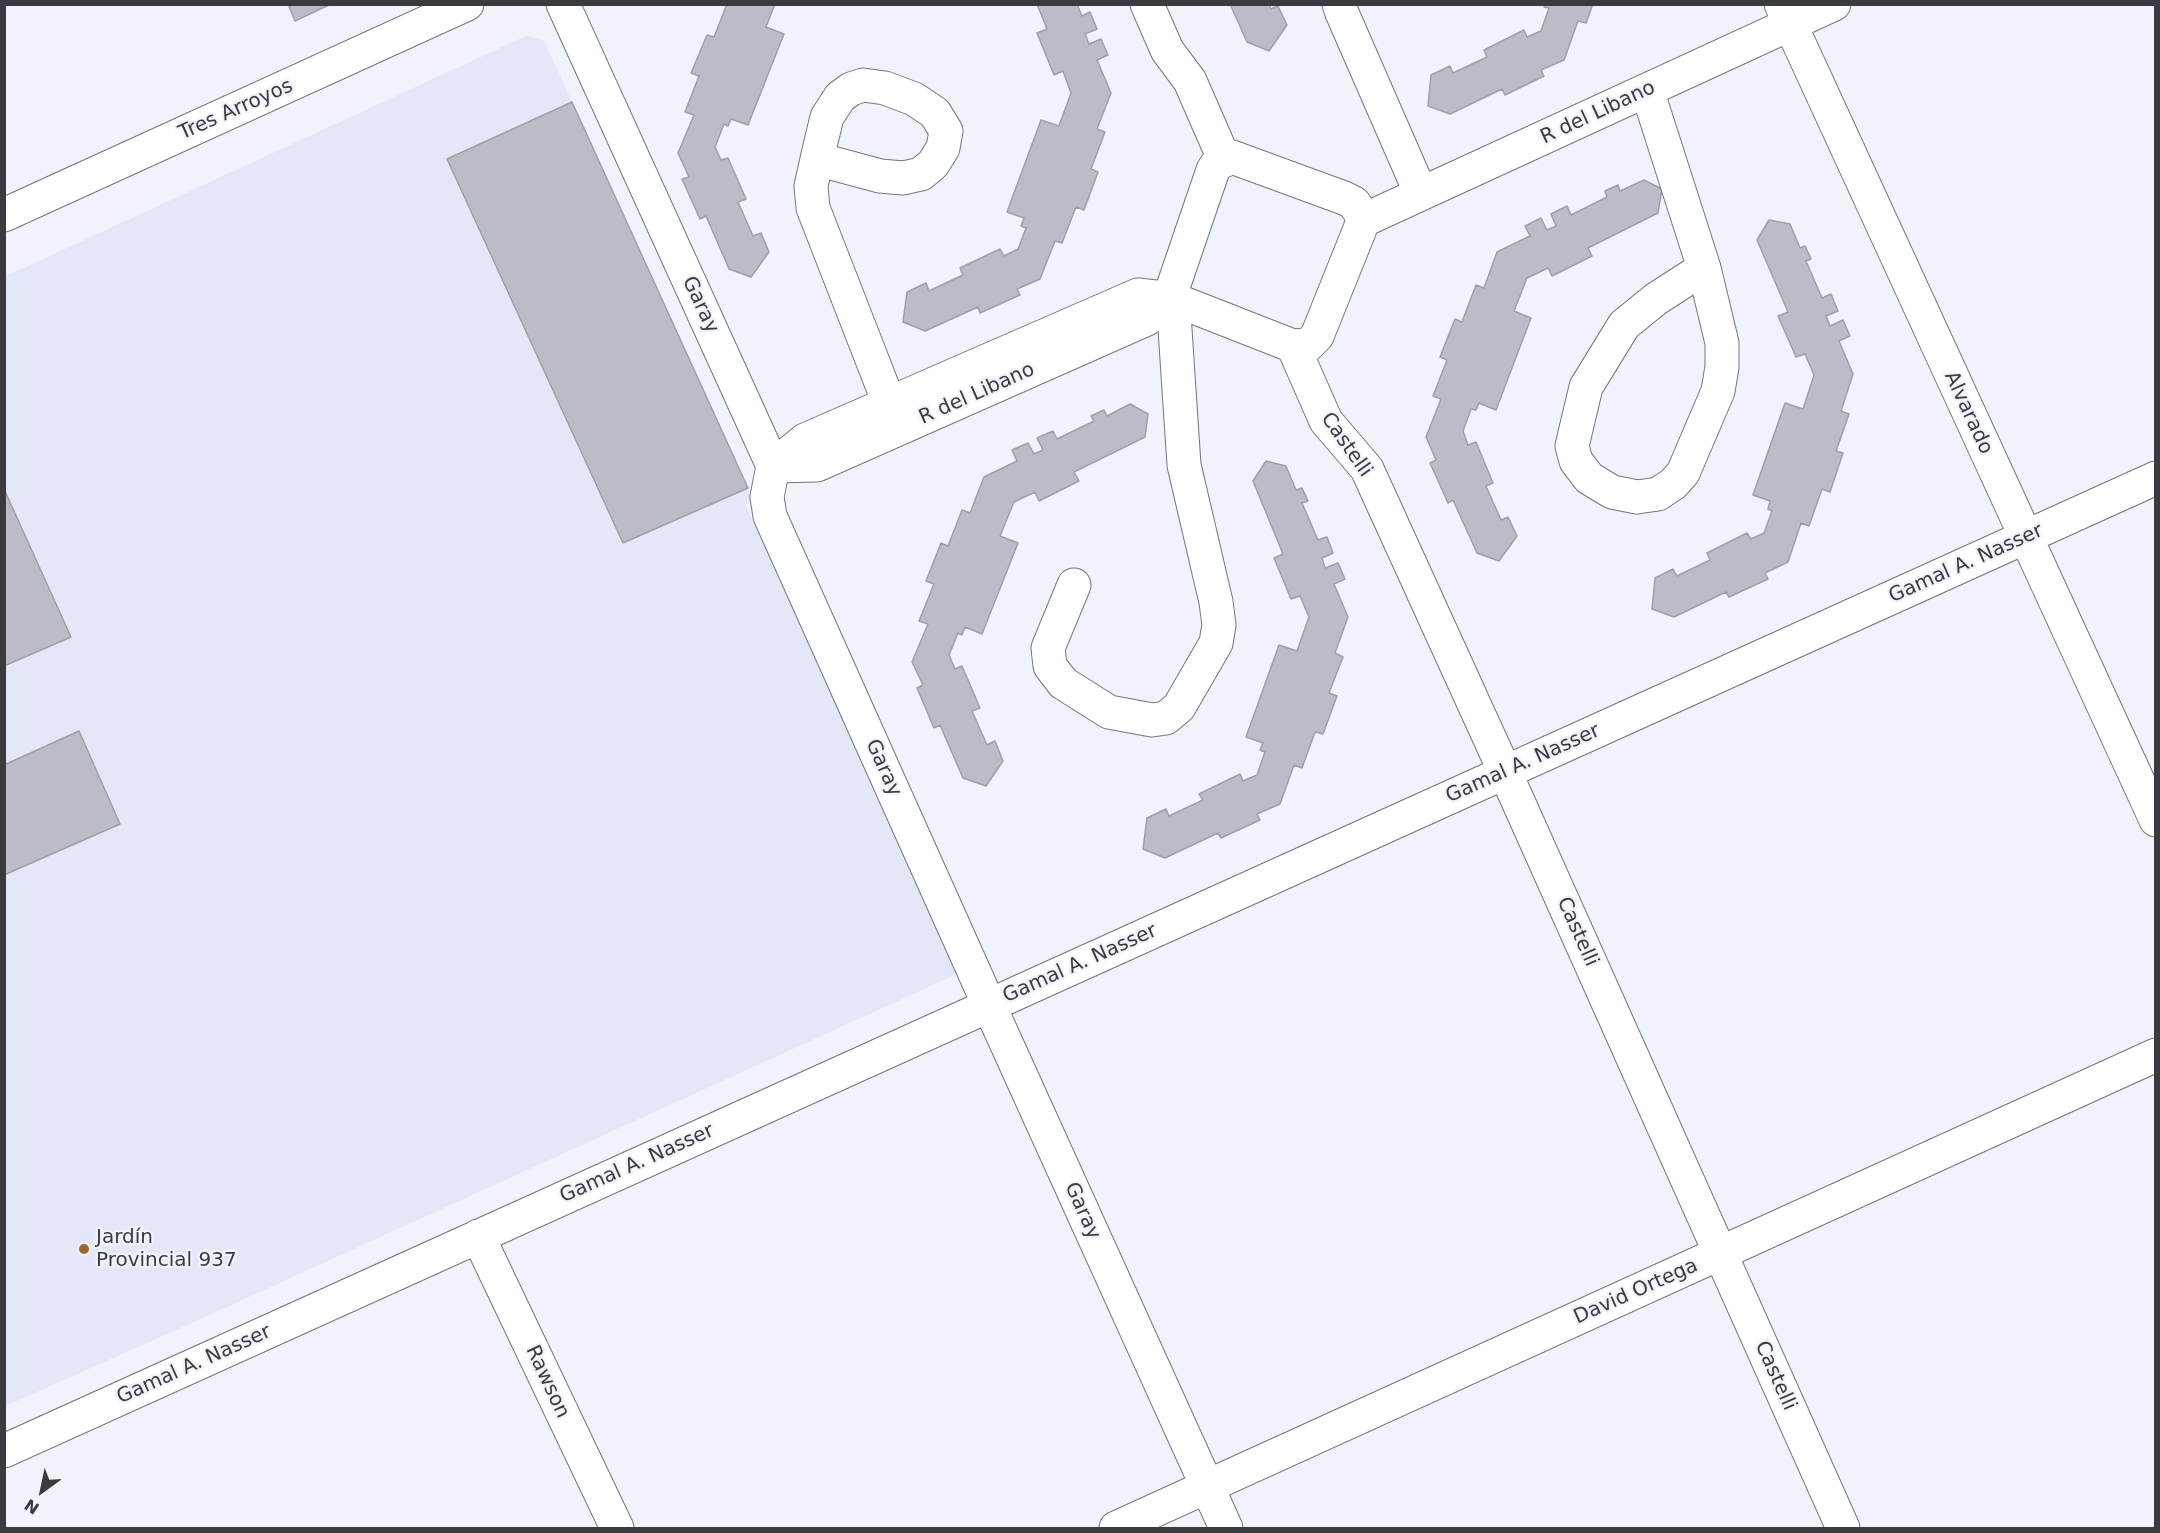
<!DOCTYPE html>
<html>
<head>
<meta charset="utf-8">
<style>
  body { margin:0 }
  #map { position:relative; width:2160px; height:1533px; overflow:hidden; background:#f0f3fc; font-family:"DejaVu Sans",sans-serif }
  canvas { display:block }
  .frame { position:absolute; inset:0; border:6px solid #3a3b3f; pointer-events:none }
  .north { position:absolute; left:12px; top:1461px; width:60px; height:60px; -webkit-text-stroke:4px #f0f3fc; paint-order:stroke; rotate:213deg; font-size:16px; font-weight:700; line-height:24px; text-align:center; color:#3a3b3f }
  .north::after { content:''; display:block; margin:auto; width:21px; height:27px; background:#3a3b3f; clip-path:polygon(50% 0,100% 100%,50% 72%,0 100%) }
</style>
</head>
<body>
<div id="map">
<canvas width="2160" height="1533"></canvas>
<div class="frame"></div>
<div class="north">N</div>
</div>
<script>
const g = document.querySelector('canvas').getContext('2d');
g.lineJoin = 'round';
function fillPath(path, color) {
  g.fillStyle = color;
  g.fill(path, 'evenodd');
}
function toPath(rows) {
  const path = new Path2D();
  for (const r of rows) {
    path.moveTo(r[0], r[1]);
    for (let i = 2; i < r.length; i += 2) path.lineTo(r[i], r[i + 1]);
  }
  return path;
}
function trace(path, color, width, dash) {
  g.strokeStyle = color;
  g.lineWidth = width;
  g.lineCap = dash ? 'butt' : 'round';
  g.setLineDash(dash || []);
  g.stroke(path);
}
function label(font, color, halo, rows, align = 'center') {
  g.font = font + ' "DejaVu Sans",sans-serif';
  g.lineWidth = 4.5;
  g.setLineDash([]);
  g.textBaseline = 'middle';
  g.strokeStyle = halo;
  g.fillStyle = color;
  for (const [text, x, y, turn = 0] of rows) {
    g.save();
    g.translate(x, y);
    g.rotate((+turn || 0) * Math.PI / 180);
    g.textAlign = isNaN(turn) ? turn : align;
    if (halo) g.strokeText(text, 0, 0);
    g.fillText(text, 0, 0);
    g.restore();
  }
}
fillPath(toPath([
  [526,36,544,40,572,102,753,500,746,505,957,974,196,1321,8,1405,5,1403,4,277]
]), '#e3e7f8');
const building = toPath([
  [288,4,331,4,295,21,288,4],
  [727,4,775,4,766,27,784,34,748,125,731,119,728,126,724,124,715,147,721,160,728,158,746,199,738,202,753,236,761,233,769,252,751,277,729,269,706,216,700,219,682,179,689,177,678,153,694,115,685,112,699,76,691,73,707,35,714,37,727,4],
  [1037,4,1077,4,1082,16,1090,12,1097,29,1085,34,1089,44,1101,39,1108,55,1097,60,1111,93,1097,129,1105,132,1091,169,1098,172,1084,210,1076,207,1062,243,1055,241,1040,279,1017,289,1020,295,980,313,978,307,925,331,903,322,907,292,926,283,929,291,963,275,960,268,1000,249,1004,256,1018,249,1026,228,1021,226,1024,218,1007,212,1041,120,1059,126,1071,93,1063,71,1054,75,1037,33,1047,29,1037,4],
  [1230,4,1269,4,1271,9,1278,6,1287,25,1269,51,1247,42,1230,4],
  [1545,4,1593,4,1586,23,1578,21,1564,60,1541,70,1544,76,1505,95,1502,89,1450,114,1428,106,1431,75,1450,66,1453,73,1487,57,1484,50,1524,30,1527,37,1541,31,1549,8,1544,7,1545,4],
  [572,102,748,488,623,543,447,159,572,102],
  [1644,180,1662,189,1658,213,1588,248,1592,256,1552,276,1548,268,1527,278,1514,311,1531,318,1496,410,1479,403,1476,410,1471,409,1463,431,1468,445,1476,442,1493,483,1486,486,1501,520,1508,517,1517,536,1499,561,1477,553,1453,500,1448,503,1430,463,1436,460,1426,437,1441,399,1433,396,1447,360,1440,357,1455,319,1462,322,1476,285,1484,288,1497,252,1530,236,1525,226,1541,218,1547,230,1556,226,1551,214,1567,206,1571,215,1607,197,1605,191,1618,185,1620,191,1644,180],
  [1769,220,1790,224,1800,248,1805,246,1811,259,1806,261,1822,298,1831,294,1838,311,1826,316,1830,326,1843,320,1850,336,1839,341,1853,374,1841,411,1849,414,1836,451,1843,453,1830,492,1822,489,1809,526,1801,523,1788,562,1765,573,1768,579,1729,597,1726,592,1674,617,1652,609,1655,578,1673,569,1677,576,1710,560,1707,553,1747,533,1751,539,1764,533,1772,511,1768,509,1770,501,1753,495,1785,403,1803,409,1814,375,1805,354,1796,357,1778,316,1788,312,1757,240,1769,220],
  [1130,404,1148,414,1145,437,1074,472,1079,481,1039,501,1035,492,1014,502,1000,536,1018,543,982,634,965,627,962,635,958,633,949,655,955,669,962,666,980,708,972,711,987,745,995,741,1003,761,986,786,963,778,940,725,934,728,917,688,923,685,912,662,928,624,919,621,934,584,926,581,941,543,948,546,962,510,970,513,984,477,1017,461,1012,450,1028,443,1034,454,1043,450,1037,438,1053,431,1057,439,1094,421,1091,416,1104,410,1107,416,1130,404],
  [1266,461,1286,466,1296,490,1302,488,1308,501,1302,503,1318,540,1327,537,1333,553,1322,558,1325,568,1338,563,1345,579,1334,584,1348,617,1335,653,1343,657,1329,693,1337,696,1323,734,1315,732,1302,768,1294,765,1280,804,1257,814,1260,820,1221,838,1218,833,1165,858,1143,849,1147,818,1166,809,1169,816,1203,800,1199,794,1240,774,1243,781,1257,775,1265,752,1260,750,1263,743,1246,737,1279,645,1297,651,1309,617,1300,596,1291,599,1274,558,1283,554,1253,481,1266,461],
  [4,489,71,637,4,666,4,489],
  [79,731,120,824,4,875,4,765,79,731]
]);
fillPath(building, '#babcc6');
trace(building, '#9ea0a9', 1.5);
const street = toPath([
  [563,4,773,466,767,497,770,516,989,1005,1226,1528],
  [1147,4,1167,50,1190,81,1224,159],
  [1339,4,1342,13,1421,194],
  [1781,4,2156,820],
  [1647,90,1704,268,1722,343,1722,367,1718,391,1683,473,1673,484,1658,494,1637,497,1612,492,1589,478,1576,461,1572,446,1586,387,1624,325,1656,299,1704,268],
  [817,159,880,176,903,178,921,174,933,164,943,148,946,131,935,113,914,99,885,88,863,85,851,89,840,97,827,117,820,146,811,186,813,208,889,403,887,434],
  [4,215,467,4],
  [1362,221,1834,4],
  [1293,346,1326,421,1367,469,1505,772,1843,1528],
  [773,466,805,440,1138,295,1173,299,1293,346,1308,345,1317,336,1360,229,1362,221,1360,212,1354,203,1344,198,1232,157,1217,164,1213,170,1171,293,1173,299,1184,465,1216,602,1219,625,1216,643,1179,707,1166,718,1152,720,1109,712,1063,683,1050,666,1048,648,1074,585],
  [773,466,817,465,1147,319,1173,299],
  [478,1236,617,1528],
  [4,1451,2156,478],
  [1116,1528,2156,1055]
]);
trace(street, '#74767f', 35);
trace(street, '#fff', 33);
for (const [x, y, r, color] of [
  [84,1249,6,"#a16726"]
]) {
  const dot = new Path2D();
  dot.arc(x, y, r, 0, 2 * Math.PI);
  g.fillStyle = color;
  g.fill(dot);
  trace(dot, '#f0f3fc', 2);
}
label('20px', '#3a3b3f', '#f0f3fc', [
  ["Tres Arroyos",236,110,-24],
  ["R del Libano",1598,113,-25],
  ["Garay",700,305,65],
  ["R del Libano",977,394,-24],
  ["Alvarado",1968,413,65],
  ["Castelli",1346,445,55],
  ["Gamal A. Nasser",1966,564,-24],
  ["Gamal A. Nasser",1523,764,-24],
  ["Garay",883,768,66],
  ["Castelli",1577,932,66],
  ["Gamal A. Nasser",1080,964,-24],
  ["Gamal A. Nasser",637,1164,-24],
  ["Garay",1082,1211,66],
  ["David Ortega",1636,1292,-24],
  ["Gamal A. Nasser",194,1365,-24],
  ["Castelli",1775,1376,66],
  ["Rawson",547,1382,65]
]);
label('20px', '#3a3b3f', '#f0f3fc', [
  ["Jardín",96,1238],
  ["Provincial 937",96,1261]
], 'left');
</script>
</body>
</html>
